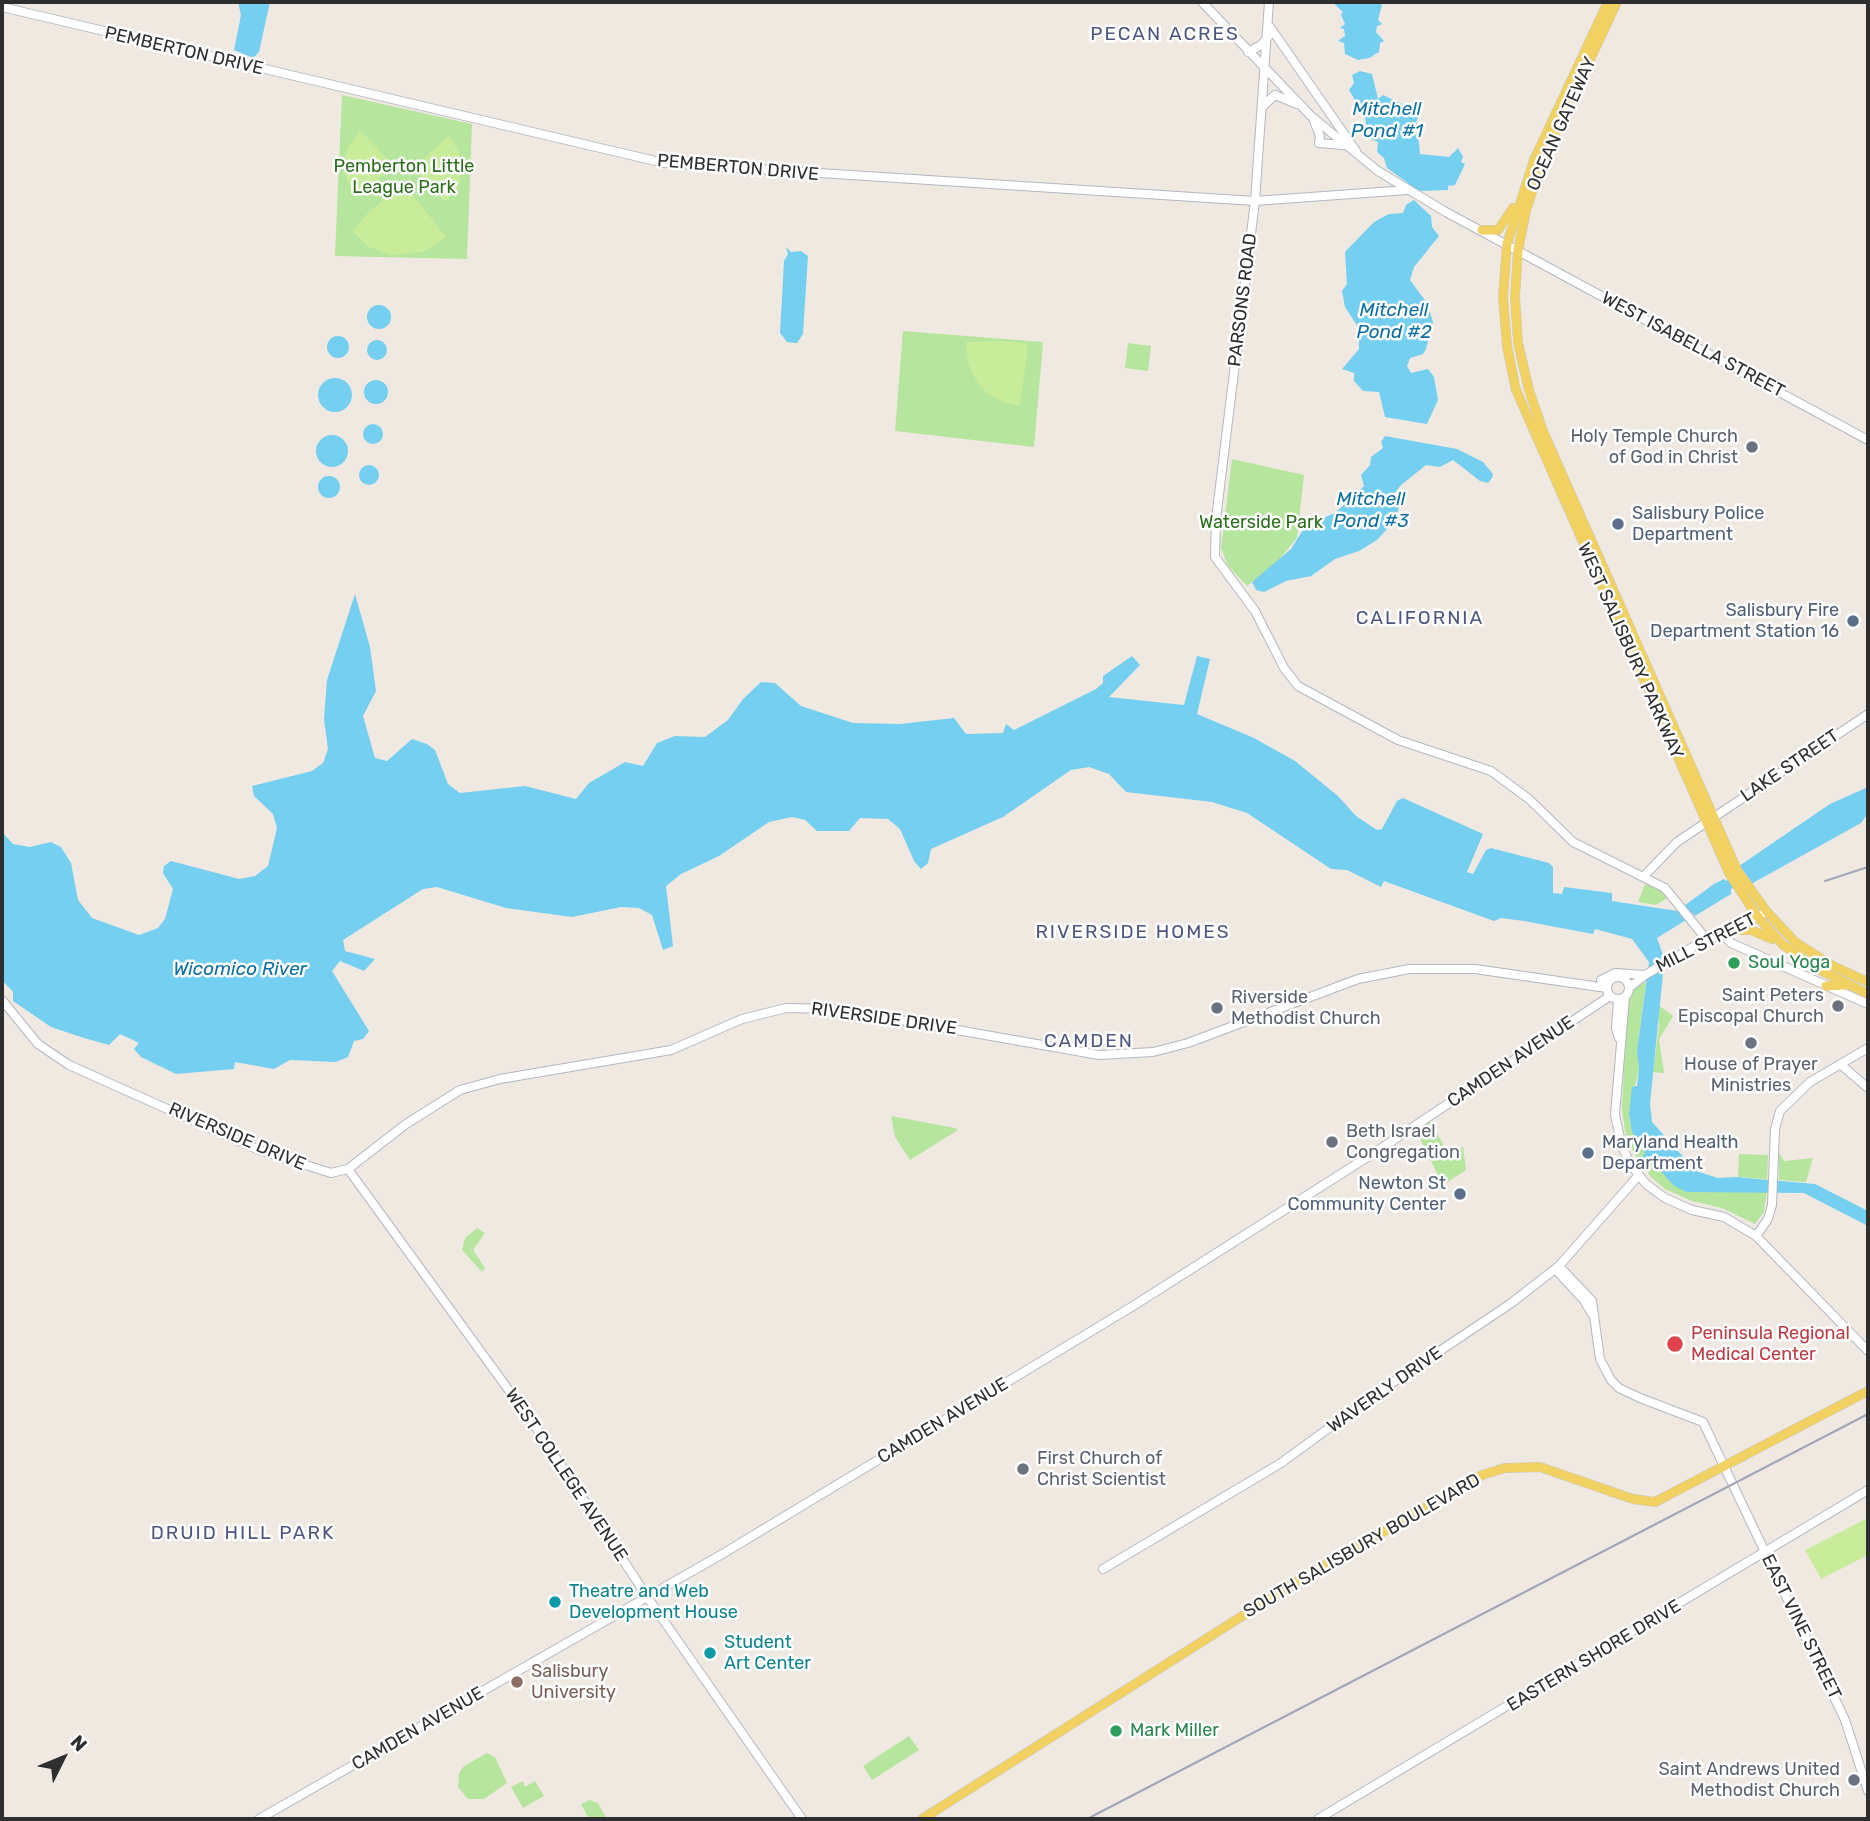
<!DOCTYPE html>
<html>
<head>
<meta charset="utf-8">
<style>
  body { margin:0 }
  #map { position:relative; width:1870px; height:1821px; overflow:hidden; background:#efe9e1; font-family:Rubik,sans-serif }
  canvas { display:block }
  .frame { position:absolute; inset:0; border:4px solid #2e2e2e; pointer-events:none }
  .north { position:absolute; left:28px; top:1723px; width:70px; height:70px; -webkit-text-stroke:5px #fff; paint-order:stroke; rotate:47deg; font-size:19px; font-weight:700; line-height:28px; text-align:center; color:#2e2e2e }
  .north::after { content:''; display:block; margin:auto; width:24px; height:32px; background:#2e2e2e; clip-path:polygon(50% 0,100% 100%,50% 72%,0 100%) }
</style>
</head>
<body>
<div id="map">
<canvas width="1870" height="1821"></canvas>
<div class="frame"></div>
<div class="north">N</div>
</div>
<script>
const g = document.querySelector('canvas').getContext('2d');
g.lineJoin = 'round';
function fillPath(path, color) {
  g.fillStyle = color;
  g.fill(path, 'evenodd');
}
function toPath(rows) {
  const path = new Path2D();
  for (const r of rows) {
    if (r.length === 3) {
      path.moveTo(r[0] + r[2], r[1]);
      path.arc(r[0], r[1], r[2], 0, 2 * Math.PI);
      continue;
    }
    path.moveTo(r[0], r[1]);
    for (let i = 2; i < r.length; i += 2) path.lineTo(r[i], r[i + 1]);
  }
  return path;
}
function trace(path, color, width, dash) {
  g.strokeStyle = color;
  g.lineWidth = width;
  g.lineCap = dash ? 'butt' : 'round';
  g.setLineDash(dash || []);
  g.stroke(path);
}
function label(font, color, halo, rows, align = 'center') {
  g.font = font + ' Rubik,sans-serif';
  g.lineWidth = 5;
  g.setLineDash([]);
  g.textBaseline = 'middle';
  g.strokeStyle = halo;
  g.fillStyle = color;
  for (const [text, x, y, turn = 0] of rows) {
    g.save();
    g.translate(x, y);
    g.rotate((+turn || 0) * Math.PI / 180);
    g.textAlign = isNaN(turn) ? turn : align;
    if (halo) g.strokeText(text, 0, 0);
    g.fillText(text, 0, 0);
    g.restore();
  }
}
fillPath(toPath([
  [342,95,472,124,467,259,335,256],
  [903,331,1043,342,1034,447,895,431],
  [1128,343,1151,346,1148,371,1125,368],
  [1232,459,1304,475,1297,538,1277,562,1247,586,1228,566,1221,548],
  [1645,884,1659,889,1667,898,1656,905,1638,902],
  [1646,982,1637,1051,1639,1068,1629,1114,1632,1132,1645,1153,1641,1158,1653,1161,1673,1185,1767,1190,1764,1212,1755,1224,1722,1208,1692,1201,1665,1189,1652,1178,1633,1152,1625,1132,1622,1109,1627,1007,1634,989],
  [1657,1004,1673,1016,1659,1039,1664,1073,1653,1072,1659,1024],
  [891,1116,955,1128,958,1130,910,1160,895,1137],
  [1429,1120,1449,1154,1463,1147,1466,1170,1443,1185,1415,1129],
  [1779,1153,1784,1161,1813,1158,1806,1182,1779,1180],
  [1739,1154,1768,1155,1767,1179,1738,1177],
  [477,1228,485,1233,473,1250,485,1268,482,1272,462,1250,465,1238],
  [909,1736,919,1750,872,1780,863,1766],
  [487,1753,495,1757,507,1783,484,1799,468,1799,458,1787,459,1773,464,1766],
  [523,1781,525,1787,535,1781,544,1796,523,1808,511,1787],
  [590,1800,598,1803,607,1819,589,1819,581,1804]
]), '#b6e59e');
fillPath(toPath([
  [361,131,391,163,390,169,358,197,347,181,344,164,348,147],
  [449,136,459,152,463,168,458,188,445,202,416,170,416,165],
  [400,185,405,185,446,237,423,252,391,255,369,247,352,231,367,214],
  [1001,341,1025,343,1028,346,1020,406,1003,402,987,393,977,382,968,364,966,342],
  [1868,1518,1868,1555,1821,1579,1805,1550]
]), '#c9ec9a');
fillPath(toPath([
  [238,2,270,2,259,52,253,58,234,50,241,15],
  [1332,2,1375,2,1382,5,1378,20,1382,24,1377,26,1376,32,1384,41,1380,43,1379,52,1369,58,1358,60,1345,54,1344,43,1338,41,1345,36,1344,29,1340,28,1345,24,1341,15,1343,12],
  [1360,71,1372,74,1378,99,1383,95,1405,105,1416,107,1420,113,1416,122,1419,127,1414,129,1413,134,1418,135,1420,154,1449,157,1458,148,1463,157,1461,162,1465,164,1455,185,1448,186,1448,190,1419,191,1387,168,1384,158,1377,152,1378,142,1368,138,1365,117,1349,90,1354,83,1352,75],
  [1414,200,1431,216,1432,227,1439,236,1414,267,1410,280,1427,303,1433,322,1426,349,1423,354,1410,358,1407,366,1411,373,1428,369,1434,377,1438,400,1427,424,1385,417,1379,392,1363,391,1354,381,1354,373,1342,369,1359,349,1359,338,1358,327,1345,307,1342,291,1347,284,1345,252,1374,222,1389,214,1403,213,1406,205],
  [786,247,791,252,801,251,808,256,803,334,797,343,787,342,780,333,784,261,788,254],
  [379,317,12],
  [338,347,11],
  [377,350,10],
  [335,395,17],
  [376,392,12],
  [373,434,10],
  [332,451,16],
  [1385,436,1457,449,1483,462,1493,474,1492,478,1488,483,1480,481,1453,460,1440,467,1426,465,1400,486,1394,494,1399,508,1395,520,1377,540,1359,551,1335,559,1311,576,1286,581,1264,592,1256,590,1252,582,1291,549,1306,525,1335,513,1364,486,1361,475,1370,465,1371,457,1383,448,1381,442],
  [369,475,10],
  [329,487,11],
  [355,594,370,647,376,691,363,716,375,758,387,761,412,739,427,744,435,750,448,784,460,793,525,786,576,799,589,783,625,762,643,766,657,743,675,736,705,737,728,720,743,699,761,682,775,683,801,706,853,723,900,724,954,718,966,734,1003,733,1006,724,1014,730,1096,689,1103,683,1103,676,1132,656,1140,665,1109,697,1184,705,1197,656,1210,659,1197,714,1254,738,1295,761,1338,796,1356,816,1377,830,1382,829,1397,801,1403,798,1483,834,1467,872,1473,874,1486,850,1491,848,1549,863,1553,867,1553,893,1562,894,1564,887,1612,893,1612,901,1677,911,1714,884,1724,879,1726,881,1742,871,1739,866,1830,804,1868,787,1868,813,1861,823,1751,884,1747,880,1731,889,1731,894,1695,916,1691,912,1684,917,1686,920,1657,938,1663,955,1663,973,1650,1104,1652,1122,1696,1171,1718,1178,1736,1177,1815,1184,1868,1211,1868,1226,1804,1193,1686,1192,1673,1185,1653,1162,1647,1164,1641,1158,1645,1153,1632,1132,1629,1114,1632,1087,1637,1086,1639,1068,1637,1051,1649,962,1632,939,1595,929,1593,934,1524,921,1501,918,1494,921,1384,881,1381,887,1347,870,1331,869,1247,813,1212,802,1126,792,1109,774,1089,767,1071,770,1003,817,931,849,928,863,921,869,914,861,900,829,888,819,860,818,849,831,817,831,805,820,792,817,769,822,719,856,681,874,666,886,673,946,663,950,652,915,639,908,621,907,572,917,506,908,437,887,423,889,343,940,345,951,375,959,364,971,340,961,332,971,369,1031,363,1039,354,1041,348,1057,336,1062,290,1060,274,1069,235,1062,234,1069,176,1074,141,1057,134,1049,139,1043,120,1034,109,1045,84,1038,51,1027,13,1001,13,992,2,980,2,832,13,844,30,847,51,842,61,847,71,863,78,900,92,918,139,935,158,928,165,919,173,889,163,873,164,866,171,861,239,879,255,876,268,866,277,828,273,814,254,796,252,786,312,771,323,763,328,749,324,719,327,680]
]), '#75cff0');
const secondary = toPath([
  [1202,2,1311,116,1378,171,1444,211,1868,440],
  [1269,2,1255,201,1216,519,1215,557,1255,611,1284,668,1298,686,1398,740,1491,771,1529,799,1573,842,1665,888,1707,940],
  [2,7,664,163,1255,201,1407,190],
  [1270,27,1356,151],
  [1248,52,1261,45,1268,37],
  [1262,107,1275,95,1297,104],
  [1314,121,1320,136,1319,143,1342,145],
  [1643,877,1677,842,1868,714],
  [1722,933,1731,943,1868,1004],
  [1618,988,11],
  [1601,980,1615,973,1645,975],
  [1629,988,1645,975,1693,947,1767,912],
  [1625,997,1615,1115,1622,1147,1631,1165,1646,1184,1665,1198,1692,1210,1724,1217,1756,1236,1868,1351],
  [1618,999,1616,1028,1619,1038],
  [2,1000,38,1044,69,1065,259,1150,331,1173,348,1169,406,1124,460,1090,500,1079,671,1050,742,1019,786,1008,838,1009,1099,1055,1153,1052,1188,1043,1358,979,1409,969,1475,969,1607,988],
  [1840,1064,1868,1088],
  [348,1169,537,1429,650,1601,802,1819],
  [1756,1236,1768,1219,1772,1205,1775,1129,1780,1111,1810,1082,1868,1048],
  [1559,1266,1592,1301,1600,1359,1611,1380,1619,1388,1640,1398,1703,1422,1845,1720,1868,1791],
  [1559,1266,1558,1272,1583,1299,1592,1314],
  [1103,1569,1281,1463,1374,1395,1510,1304,1559,1266,1639,1175],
  [259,1819,724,1553,1133,1306,1377,1151,1610,996],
  [1318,1819,1868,1490]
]);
const primary = toPath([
  [1608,2,1534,160,1507,244,1503,297,1507,346,1516,390,1729,873,1757,916,1783,945,1822,971,1868,994],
  [1617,2,1541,164,1526,211,1518,250,1515,297,1518,343,1529,390,1543,431,1737,870,1767,912,1795,942,1833,966,1868,982],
  [1482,230,1498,230,1513,208],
  [1727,930,1751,930,1772,939],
  [1826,986,1845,985],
  [922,1819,1296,1582,1482,1475,1505,1468,1540,1467,1633,1499,1655,1502,1868,1391]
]);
trace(secondary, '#b4b7c1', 10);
trace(primary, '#c9c9c9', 10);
trace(secondary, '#fff', 8);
trace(primary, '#f2d163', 9);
trace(toPath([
  [1825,881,1868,867],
  [1087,1819,1868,1414]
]), '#a3a6b8', 2);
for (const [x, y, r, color] of [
  [1752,447,7,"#6b7280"],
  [1618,524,7,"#5c6f8a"],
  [1853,621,7,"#5c6f8a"],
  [1734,963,7,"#2e9e5b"],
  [1838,1006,7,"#6b7280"],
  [1217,1008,7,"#6b7280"],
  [1751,1043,7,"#6b7280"],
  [1332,1142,7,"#6b7280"],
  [1588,1153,7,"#5c6f8a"],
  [1460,1194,7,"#5c6f8a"],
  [1675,1344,9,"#e0444e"],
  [1023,1469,7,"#6b7280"],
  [555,1602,7,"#0f9aa8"],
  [710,1653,7,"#0f9aa8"],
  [517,1682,7,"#8d6e63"],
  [1116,1731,7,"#2e9e5b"],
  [1854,1780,7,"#6b7280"]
]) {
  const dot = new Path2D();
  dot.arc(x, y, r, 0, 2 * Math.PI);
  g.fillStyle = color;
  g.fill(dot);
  trace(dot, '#fff', 2.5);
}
label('18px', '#2e2e2e', '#fff', [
  ["PEMBERTON DRIVE",184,51,13],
  ["OCEAN GATEWAY",1562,124,-66],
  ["PEMBERTON DRIVE",738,168,5],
  ["PARSONS ROAD",1243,300,-83],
  ["WEST ISABELLA STREET",1693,345,28],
  ["WEST SALISBURY PARKWAY",1630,651,66],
  ["LAKE STREET",1790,766,-34],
  ["MILL STREET",1706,943,-27],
  ["RIVERSIDE DRIVE",884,1019,8],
  ["CAMDEN AVENUE",1511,1062,-34],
  ["RIVERSIDE DRIVE",237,1137,23],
  ["WAVERLY DRIVE",1385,1390,-35],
  ["CAMDEN AVENUE",943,1421,-31],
  ["WEST COLLEGE AVENUE",566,1475,56],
  ["SOUTH SALISBURY BOULEVARD",1362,1546,-30],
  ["EAST VINE STREET",1801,1627,64],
  ["EASTERN SHORE DRIVE",1594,1656,-31],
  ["CAMDEN AVENUE",418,1729,-30]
]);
label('18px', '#2c6e1b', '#fff', [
  ["Pemberton Little",404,167],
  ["League Park",404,188],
  ["Waterside Park",1261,523]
]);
label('18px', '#5b616d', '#fff', [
  ["Holy Temple Church",1738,437],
  ["of God in Christ",1738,458],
  ["Saint Peters",1824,996],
  ["Episcopal Church",1824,1017],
  ["Riverside",1231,998,"left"],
  ["Methodist Church",1231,1019,"left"],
  ["House of Prayer",1751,1065,"center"],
  ["Ministries",1751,1086,"center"],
  ["Beth Israel",1346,1132,"left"],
  ["Congregation",1346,1153,"left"],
  ["First Church of",1037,1459,"left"],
  ["Christ Scientist",1037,1480,"left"],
  ["Saint Andrews United",1840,1770],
  ["Methodist Church",1840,1791]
], 'right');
label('18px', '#4e5e75', '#fff', [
  ["Salisbury Police",1632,514],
  ["Department",1632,535],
  ["Salisbury Fire",1839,611,"right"],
  ["Department Station 16",1839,632,"right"],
  ["Maryland Health",1602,1143],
  ["Department",1602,1164],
  ["Newton St",1446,1184,"right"],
  ["Community Center",1446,1205,"right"]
], 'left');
label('18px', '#27864d', '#fff', [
  ["Soul Yoga",1748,963],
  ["Mark Miller",1130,1731]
], 'left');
label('18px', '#be3a42', '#fff', [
  ["Peninsula Regional",1691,1334],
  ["Medical Center",1691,1355]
], 'left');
label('18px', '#0d838f', '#fff', [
  ["Theatre and Web",569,1592],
  ["Development House",569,1613],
  ["Student",724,1643],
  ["Art Center",724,1664]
], 'left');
label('18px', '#785e54', '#fff', [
  ["Salisbury",531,1672],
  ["University",531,1693]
], 'left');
g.letterSpacing = '2px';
label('19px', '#4d5680', '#fff', [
  ["PECAN ACRES",1165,35],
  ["CALIFORNIA",1420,619],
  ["RIVERSIDE HOMES",1133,933],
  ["CAMDEN",1089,1042],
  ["DRUID HILL PARK",243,1534]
]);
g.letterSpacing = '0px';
label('italic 19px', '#0d6fa3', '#fff', [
  ["Mitchell",1387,110],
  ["Pond #1",1387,132],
  ["Mitchell",1394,311],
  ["Pond #2",1394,333],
  ["Mitchell",1371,500],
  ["Pond #3",1371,522],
  ["Wicomico River",240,970]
]);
</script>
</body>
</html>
